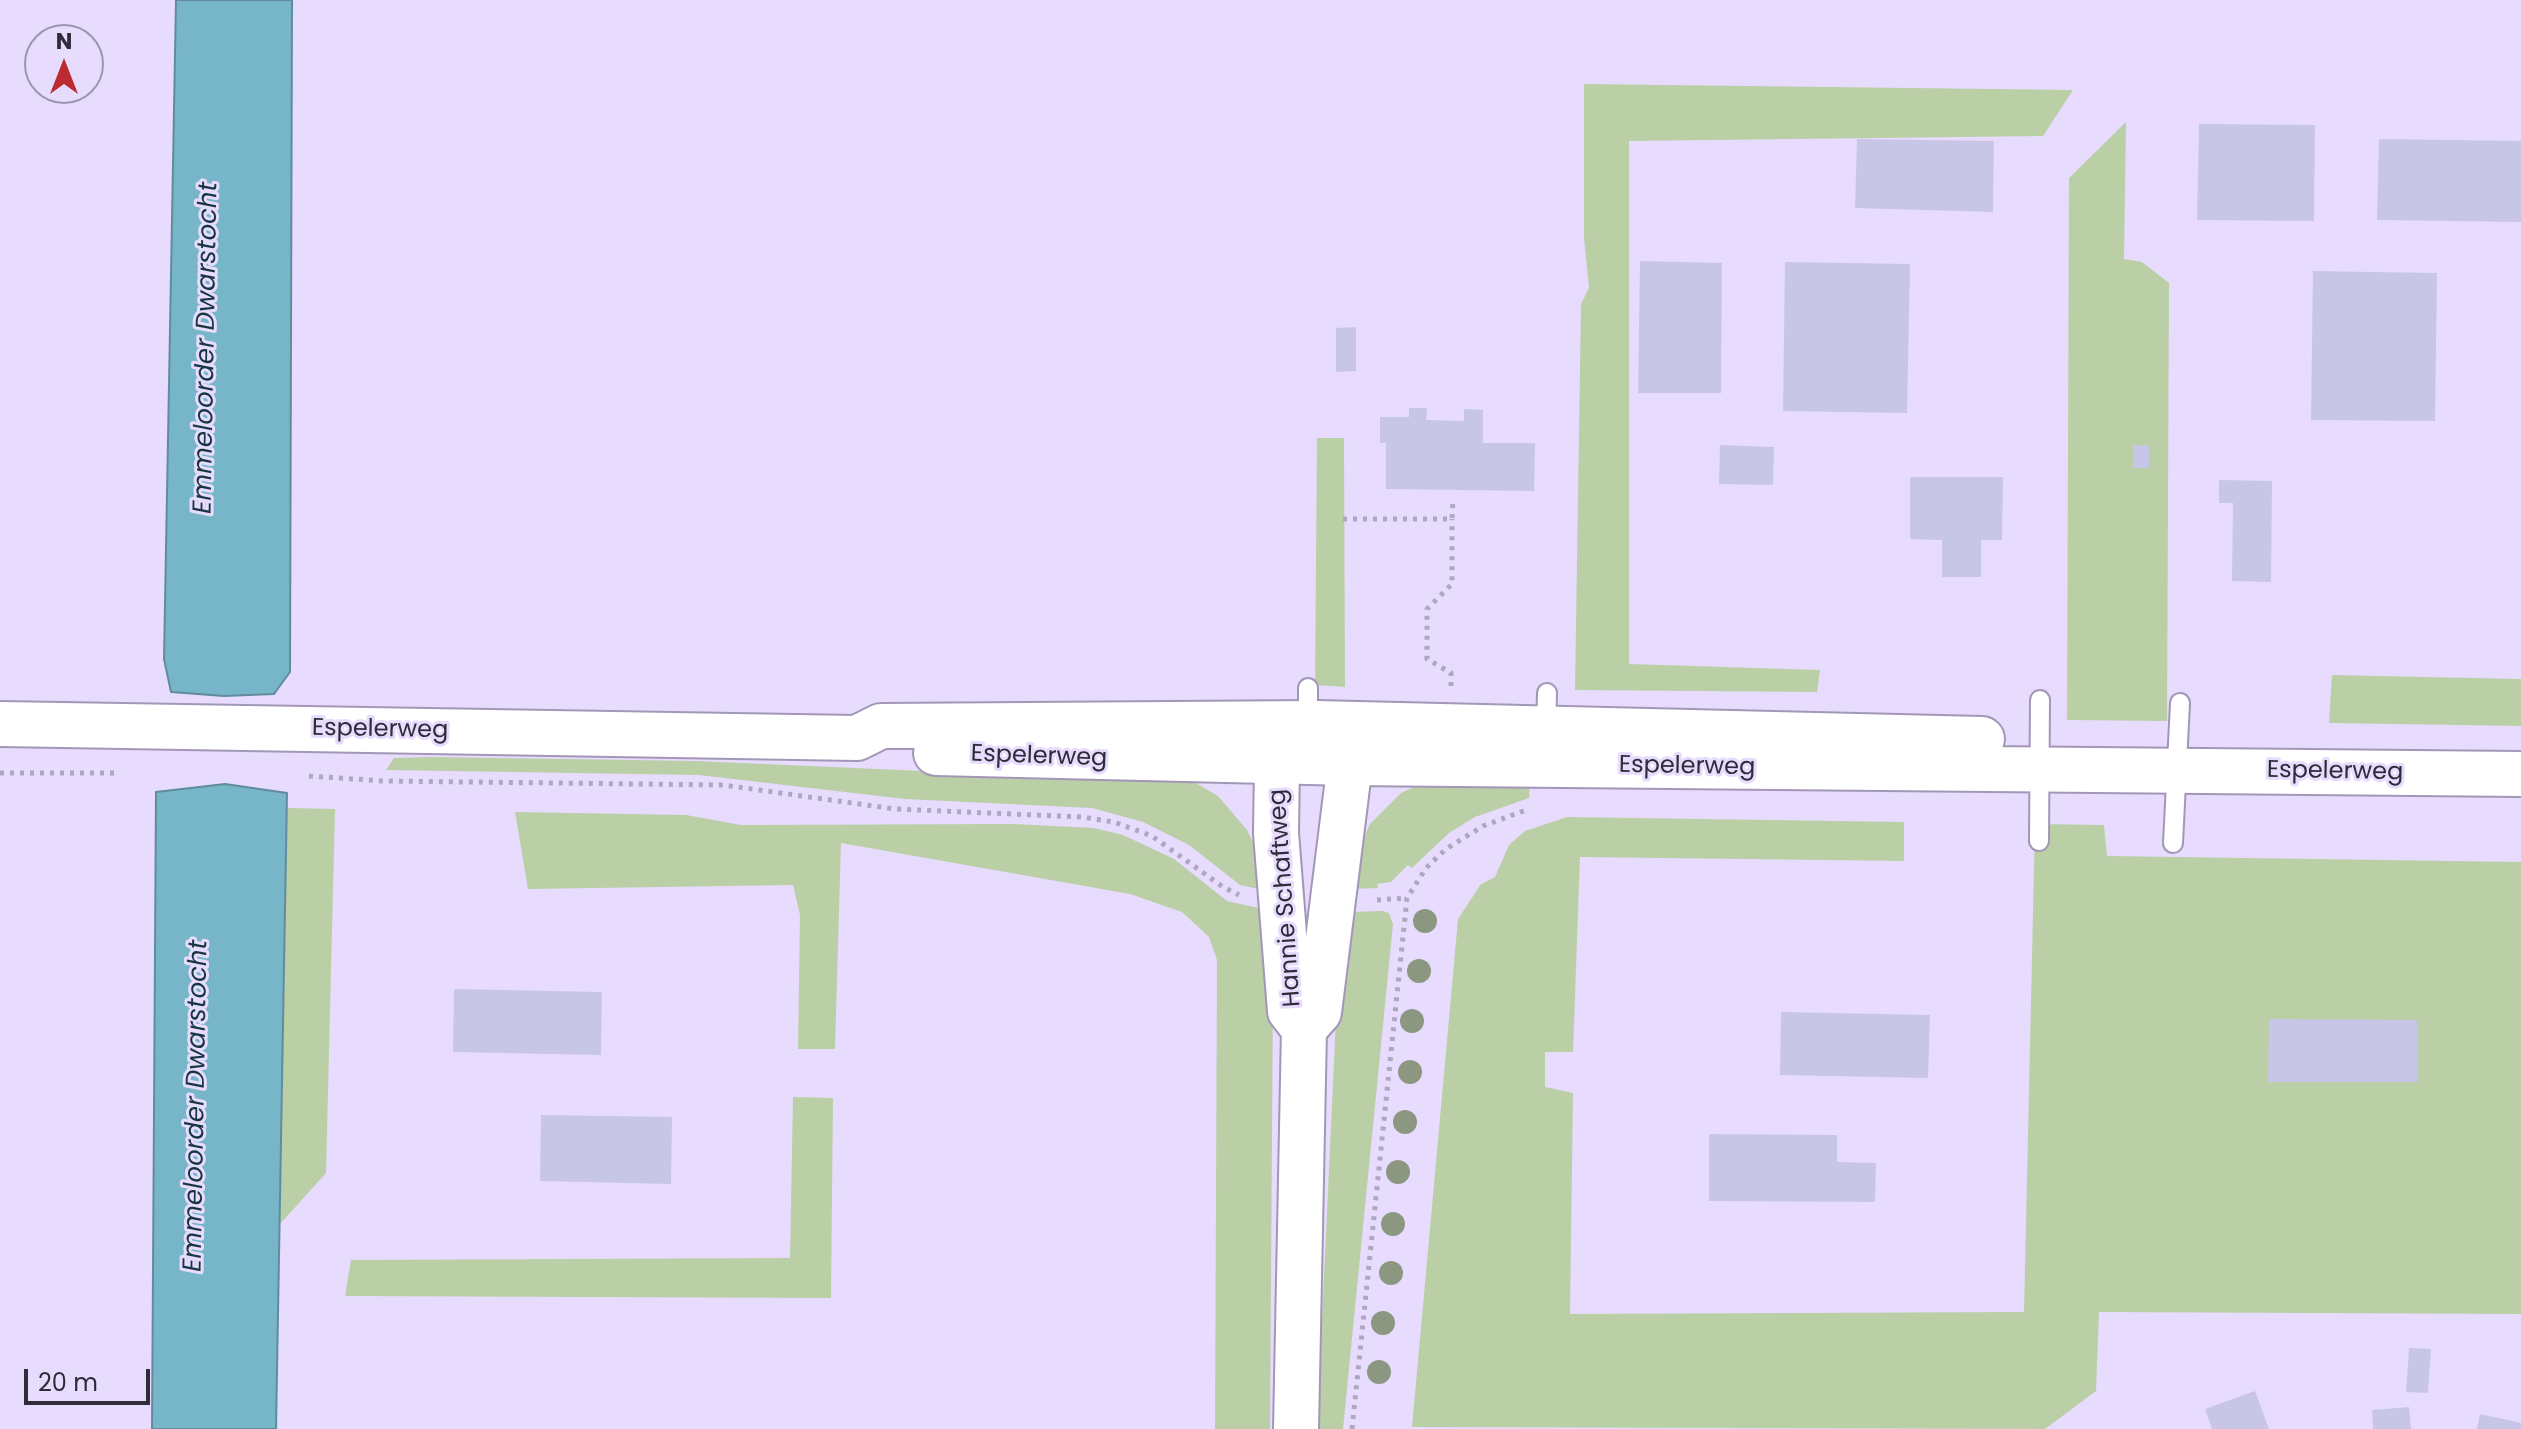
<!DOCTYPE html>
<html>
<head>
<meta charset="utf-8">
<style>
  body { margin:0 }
  #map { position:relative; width:2521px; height:1429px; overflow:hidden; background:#e7dcfd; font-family:Poppins,sans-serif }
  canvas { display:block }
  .north { position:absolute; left:24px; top:24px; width:80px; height:80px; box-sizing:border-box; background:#e7dcfd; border:2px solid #9d95ae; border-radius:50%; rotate:0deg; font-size:22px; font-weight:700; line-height:32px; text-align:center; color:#2f2b38 }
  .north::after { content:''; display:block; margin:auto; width:28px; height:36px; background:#bb2b32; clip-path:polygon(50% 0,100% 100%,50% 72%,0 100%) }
  .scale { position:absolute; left:24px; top:1369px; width:126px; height:36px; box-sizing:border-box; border:4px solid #2f2b38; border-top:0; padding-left:10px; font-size:24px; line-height:28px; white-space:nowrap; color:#2f2b38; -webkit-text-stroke:6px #e7dcfd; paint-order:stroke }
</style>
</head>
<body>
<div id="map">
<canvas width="2521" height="1429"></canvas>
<div class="north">N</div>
<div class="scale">20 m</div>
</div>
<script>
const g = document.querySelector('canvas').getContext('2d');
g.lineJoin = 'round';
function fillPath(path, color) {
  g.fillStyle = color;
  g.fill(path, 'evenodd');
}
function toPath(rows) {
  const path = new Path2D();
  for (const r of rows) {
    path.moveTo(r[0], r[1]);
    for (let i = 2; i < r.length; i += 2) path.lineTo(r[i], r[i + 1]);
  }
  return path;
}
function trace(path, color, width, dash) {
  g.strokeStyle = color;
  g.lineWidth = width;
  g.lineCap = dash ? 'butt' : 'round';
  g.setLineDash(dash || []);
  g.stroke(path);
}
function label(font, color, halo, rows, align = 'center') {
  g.font = font + ' Poppins,sans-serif';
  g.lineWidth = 6;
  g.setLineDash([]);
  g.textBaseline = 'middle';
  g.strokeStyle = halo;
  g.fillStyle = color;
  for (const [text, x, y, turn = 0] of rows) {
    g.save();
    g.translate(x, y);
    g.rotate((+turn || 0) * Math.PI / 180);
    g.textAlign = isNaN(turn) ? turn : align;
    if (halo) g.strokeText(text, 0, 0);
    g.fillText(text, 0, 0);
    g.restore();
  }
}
fillPath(toPath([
  [1584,84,2073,90,2043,136,1629,141,1629,664,1820,670,1817,692,1575,690,1581,304,1589,288,1584,238],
  [2126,122,2124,259,2142,262,2169,283,2167,721,2067,720,2069,178],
  [1317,438,1344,438,1345,687,1315,685],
  [2332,675,2521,679,2521,726,2329,723],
  [432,757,696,761,1196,783,1218,796,1247,830,1256,848,1264,890,1240,885,1189,845,1143,822,1092,808,905,799,699,775,386,770,394,758],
  [1530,779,1529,798,1475,817,1449,833,1412,868,1408,865,1391,882,1377,884,1378,888,1351,889,1356,856,1370,824,1401,793,1425,782],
  [287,808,335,809,326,1173,280,1224],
  [515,812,686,815,741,825,1014,824,1094,828,1123,835,1174,859,1227,901,1268,910,1273,987,1270,1429,1215,1429,1217,960,1209,937,1182,912,1130,894,841,843,835,1049,798,1049,800,915,793,885,528,889],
  [1567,817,1904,822,1904,861,1580,857,1573,1052,1545,1052,1545,1087,1573,1093,1570,1314,2024,1312,2035,824,2104,825,2107,856,2521,862,2521,1314,2099,1312,2096,1391,2045,1429,1412,1427,1458,919,1481,884,1495,877,1509,845,1525,831],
  [1383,911,1389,913,1393,924,1343,1429,1317,1429,1337,996,1348,912],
  [793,1097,833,1098,831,1298,345,1296,351,1260,790,1258]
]), '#bacfa6');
const water = toPath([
  [176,0,292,0,290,672,274,694,224,696,171,692,164,659,176,0],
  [225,784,287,793,276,1429,152,1429,156,792,225,784]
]);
fillPath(water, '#77b5c8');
trace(water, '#618c9d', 2);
fillPath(toPath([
  [2199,124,2315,125,2314,221,2197,220],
  [1857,139,1994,141,1993,212,1855,208],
  [2379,139,2521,141,2521,222,2377,220],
  [1640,261,1722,263,1721,393,1638,393],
  [1785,262,1910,264,1907,413,1783,411],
  [2313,271,2437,273,2435,421,2311,420],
  [1356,327,1356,371,1336,372,1336,328],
  [1409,408,1427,408,1426,420,1464,421,1464,409,1483,410,1483,443,1535,443,1534,491,1386,489,1386,443,1380,443,1380,417,1409,417],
  [1720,445,1774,447,1773,485,1719,484],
  [2133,445,2149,445,2149,468,2133,468],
  [1910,477,2003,477,2002,540,1981,540,1981,577,1942,577,1942,540,1910,539],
  [2219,480,2272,481,2271,582,2232,581,2233,503,2219,503],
  [454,989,602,992,601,1055,453,1052],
  [1781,1012,1930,1015,1928,1078,1780,1075],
  [2269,1019,2417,1020,2417,1082,2268,1082],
  [541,1115,672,1117,671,1184,540,1181],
  [1709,1134,1837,1135,1837,1162,1876,1163,1875,1202,1709,1201],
  [2409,1348,2431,1349,2428,1393,2406,1392],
  [2255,1391,2269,1429,2212,1429,2205,1409],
  [2409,1407,2411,1429,2373,1429,2372,1410],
  [2480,1414,2521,1423,2521,1429,2477,1429]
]), '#c8c6e7');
const lane = toPath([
  [1308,688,1308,710,1316,723],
  [1546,730,1547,693],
  [2039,841,2040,700],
  [2173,843,2180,703]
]);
const secondary = toPath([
  [0,724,857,738,881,726,1316,723,1336,747],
  [936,753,1350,763]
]);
const primary = toPath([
  [1304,1029,1290,1011,1276,833,1277,763,1316,723,1982,739],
  [1296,1429,1304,1029,1319,1012,1350,763,2521,774]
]);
trace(lane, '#a297b6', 22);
trace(secondary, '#a297b6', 48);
trace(primary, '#a297b6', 48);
trace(toPath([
  [1343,519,1452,519,1453,500],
  [1451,686,1451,673,1427,659,1427,609,1452,584,1452,519],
  [0,773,116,773],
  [309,776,384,781,723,785,895,809,1082,817,1114,822,1152,836,1223,887,1239,895],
  [1377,900,1407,898],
  [1352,1429,1407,898,1426,868,1446,849,1483,826,1526,810]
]), '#afa6c1', 5, [4, 6]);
trace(lane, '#fff', 18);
trace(secondary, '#fff', 44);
trace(primary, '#fff', 44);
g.fillStyle = '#8c9781';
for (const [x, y] of [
  [1425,921],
  [1419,971],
  [1412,1021],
  [1410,1072],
  [1405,1122],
  [1398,1172],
  [1393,1224],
  [1391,1273],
  [1383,1323],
  [1379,1372]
]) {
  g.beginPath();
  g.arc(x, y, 12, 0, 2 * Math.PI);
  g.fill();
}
label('24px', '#2f2b38', '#e7dcfd', [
  ["Espelerweg",380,730,1],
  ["Espelerweg",1039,757,2],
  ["Espelerweg",1687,767,1],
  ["Espelerweg",2335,772,1],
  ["Hannie Schaftweg",1286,898,-94]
]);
label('italic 26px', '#17363f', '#e7dcfd', [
  ["Emmeloorder Dwarstocht",207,348,-89],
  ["Emmeloorder Dwarstocht",197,1106,-89]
]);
</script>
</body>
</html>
